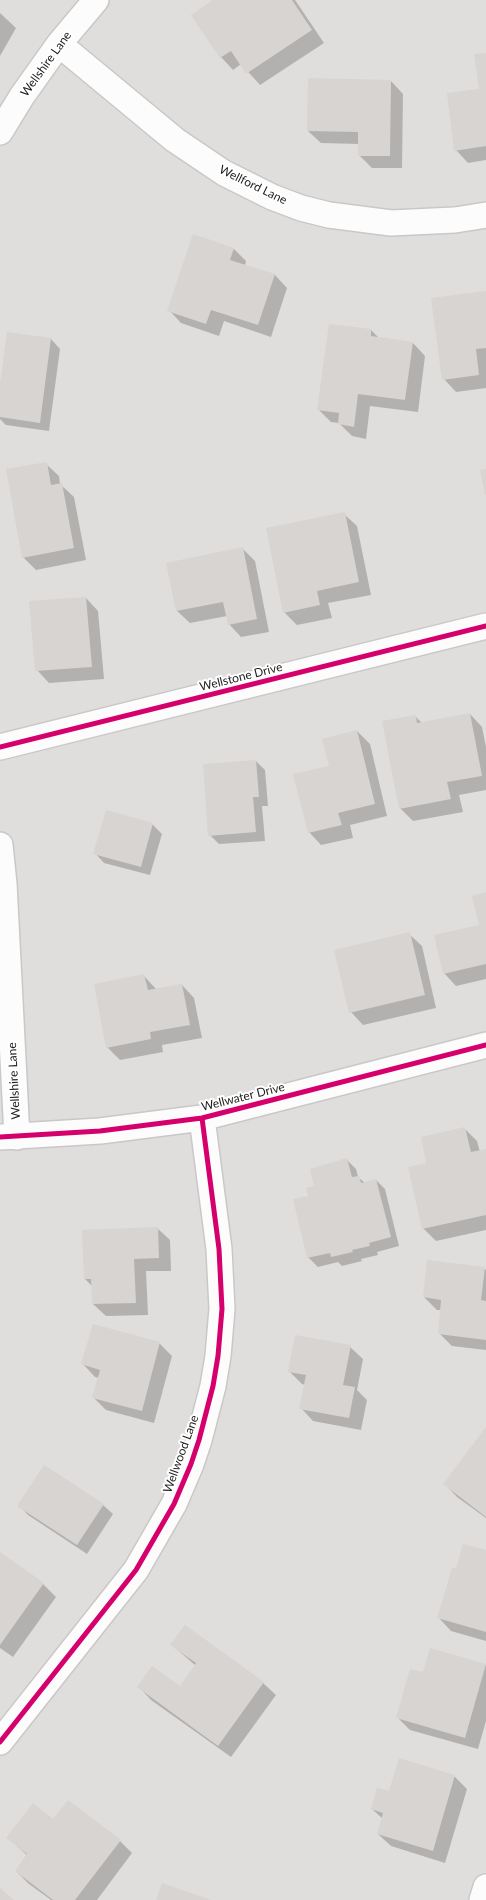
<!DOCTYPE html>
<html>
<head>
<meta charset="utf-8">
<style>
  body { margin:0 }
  canvas { display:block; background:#f0eeeb }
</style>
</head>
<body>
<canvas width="486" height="1900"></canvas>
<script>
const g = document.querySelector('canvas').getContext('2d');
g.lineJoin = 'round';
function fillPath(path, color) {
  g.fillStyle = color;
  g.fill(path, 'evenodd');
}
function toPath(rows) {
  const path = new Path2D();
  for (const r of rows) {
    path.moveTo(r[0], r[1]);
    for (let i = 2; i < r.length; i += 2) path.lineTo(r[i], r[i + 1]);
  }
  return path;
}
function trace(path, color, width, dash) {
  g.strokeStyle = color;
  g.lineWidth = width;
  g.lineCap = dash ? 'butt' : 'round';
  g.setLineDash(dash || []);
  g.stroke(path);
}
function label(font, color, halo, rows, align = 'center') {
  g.font = font + ' Lato,sans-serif';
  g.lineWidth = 4;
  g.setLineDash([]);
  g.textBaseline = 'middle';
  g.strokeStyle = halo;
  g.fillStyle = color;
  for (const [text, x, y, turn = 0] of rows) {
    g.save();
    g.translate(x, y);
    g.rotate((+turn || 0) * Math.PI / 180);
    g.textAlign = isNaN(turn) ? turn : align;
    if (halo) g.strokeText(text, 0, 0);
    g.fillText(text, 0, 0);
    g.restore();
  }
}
fillPath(toPath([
  [0,0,486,0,486,1900,0,1900]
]), '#dfdedc');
fillPath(toPath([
  [215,0,295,0,324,43,260,85,241,64,233,70,221,57],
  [0,13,16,28,0,56],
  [486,54,486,160,468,163,456,150,480,90],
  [391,81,403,94,402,168,372,168,359,155,359,144,321,143,308,131],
  [234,249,246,261,245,266,275,275,287,288,271,337,224,321,219,336,181,323,169,310],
  [486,292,486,388,456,392,444,379],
  [371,330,379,338,413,343,425,356,418,412,370,406,366,439,352,436,339,423,331,422,318,409],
  [8,334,51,339,60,349,49,431,6,425,0,419,0,394],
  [46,464,59,476,60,484,74,497,86,560,36,570,23,557],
  [344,514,357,526,371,595,328,603,332,618,297,625,284,612],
  [243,549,255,561,269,632,241,637,229,624,227,616,190,623,177,611],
  [86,598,98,611,104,679,49,683,37,670],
  [470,714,482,727,486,747,486,790,459,795,463,812,413,821,400,808,415,716,422,723],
  [357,731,370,744,387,816,350,825,353,838,321,845,309,832,330,767],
  [256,761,265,770,268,806,262,806,265,841,219,844,210,835],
  [107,812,153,825,162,834,150,875,104,863,95,853],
  [486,894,486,979,456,986,444,973,480,926],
  [409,934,422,946,436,1008,363,1025,351,1012],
  [144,976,157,990,182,985,194,998,202,1038,162,1045,163,1052,120,1060,107,1047],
  [465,1129,477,1141,480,1152,486,1150,486,1230,436,1241,423,1228,428,1164],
  [346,1159,356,1169,358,1177,365,1183,376,1180,385,1189,399,1246,377,1252,378,1255,361,1259,362,1261,342,1266,338,1262,318,1267,308,1257,310,1197,315,1187],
  [157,1228,170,1240,171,1271,146,1271,148,1315,106,1316,93,1304,92,1286,85,1279],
  [484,1268,486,1270,486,1350,452,1346,439,1333,442,1310,437,1310,424,1297],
  [93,1325,160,1344,172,1356,154,1423,106,1410,93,1397,99,1378,95,1377,83,1364],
  [350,1347,363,1359,357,1390,367,1400,361,1430,313,1421,301,1408,305,1385,302,1384,289,1371],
  [486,1429,486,1518,457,1497,445,1484],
  [44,1466,103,1505,113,1514,87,1554,28,1515,19,1505],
  [486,1551,486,1641,451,1631,439,1618,457,1570],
  [0,1553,43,1584,56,1597,13,1657,0,1648],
  [172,1645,263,1683,276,1695,231,1757,151,1700,139,1687,180,1688,196,1666],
  [431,1649,486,1665,486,1721,478,1749,410,1730,397,1717,424,1674],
  [454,1776,467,1789,445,1863,391,1846,378,1834,383,1819,372,1809],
  [54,1820,120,1841,132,1853,97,1900,51,1900,29,1884,16,1871,28,1856,8,1838]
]), '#0003');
fillPath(toPath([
  [213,0,292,0,312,30,246,74,231,51,220,58,191,15],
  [486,53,486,146,454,151,447,93,479,89,474,54],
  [308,78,391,80,390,156,358,156,358,132,307,131],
  [193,234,234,248,230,260,275,274,258,325,211,310,206,324,167,311],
  [486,291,486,348,476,349,479,375,442,380,431,298],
  [329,324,371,329,371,336,413,342,405,400,358,394,354,427,338,424,339,413,317,410],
  [7,332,51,338,40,423,0,417,0,384],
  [47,462,51,485,62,483,74,548,22,558,6,469],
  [486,469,486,494,485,495,480,470],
  [345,512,359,582,317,591,320,605,283,613,266,528],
  [243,547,257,619,228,625,223,602,176,611,166,563],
  [86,597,92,667,35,671,29,601],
  [470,713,482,776,447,782,451,799,399,809,382,721,416,715,417,723],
  [357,730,375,804,338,813,342,825,308,833,293,774,329,766,322,739],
  [256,760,259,797,253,797,256,832,208,836,203,764],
  [106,810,153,823,141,867,93,854],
  [486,892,486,964,443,974,434,935,479,925,472,896],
  [410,932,425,995,349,1013,334,950],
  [144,974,148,990,182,984,190,1025,150,1032,151,1039,106,1048,94,984],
  [465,1127,471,1152,486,1149,486,1215,422,1229,408,1167,426,1163,421,1137],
  [347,1158,352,1177,359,1176,361,1183,376,1179,391,1237,369,1243,370,1246,352,1250,353,1252,331,1257,330,1253,307,1258,293,1199,308,1196,306,1188,314,1186,310,1169],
  [158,1227,159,1258,134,1259,136,1303,92,1304,91,1279,84,1279,82,1230],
  [427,1260,485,1267,481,1300,486,1301,486,1340,438,1334,441,1300,423,1297],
  [93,1324,160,1342,142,1411,92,1398,100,1370,81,1364],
  [295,1335,351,1345,343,1385,355,1387,349,1418,299,1409,306,1375,288,1372],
  [486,1427,486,1517,443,1484],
  [44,1465,104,1504,77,1545,17,1506],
  [463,1544,486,1550,486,1632,437,1618,452,1568,456,1568],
  [0,1552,44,1583,0,1645],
  [185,1625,264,1682,218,1746,137,1687,152,1666,180,1686,196,1663,170,1645],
  [430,1648,486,1664,465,1738,396,1718,410,1669,423,1672],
  [399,1758,455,1775,433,1851,377,1834,383,1813,371,1809,377,1788,389,1791],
  [68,1800,121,1840,75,1900,53,1900,15,1871,27,1854,6,1838,33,1803,53,1819],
  [162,1883,211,1900,156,1900],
  [0,1888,14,1900,0,1900]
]), '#d7d4d2');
const street = toPath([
  [59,44,175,140,224,173,272,197,301,208,329,215,391,223,455,220,486,215],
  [0,132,22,96,59,44,96,0],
  [0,747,486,626],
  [0,845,4,884,17,1137],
  [0,1137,100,1131,202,1118,486,1045],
  [0,1742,136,1570,174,1504,191,1464,199,1440,213,1386,218,1356,222,1309,219,1249,202,1118],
  [482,1900,486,1887]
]);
trace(street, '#c9c8c7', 28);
trace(street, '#fdfcfc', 25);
trace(toPath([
  [0,747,486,626],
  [0,1137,100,1131,202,1118,486,1045],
  [0,1742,136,1570,174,1504,191,1464,199,1440,213,1386,218,1356,222,1309,219,1249,202,1118]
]), '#d6006c', 5);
label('12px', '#222', '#fff', [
  ["Wellshire Lane",46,64,-54],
  ["Wellford Lane",253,185,26],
  ["Wellstone Drive",241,677,-14],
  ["Wellshire Lane",14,1081,-93],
  ["Wellwater Drive",243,1097,-14],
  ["Wellwood Lane",181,1454,-70]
]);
</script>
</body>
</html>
